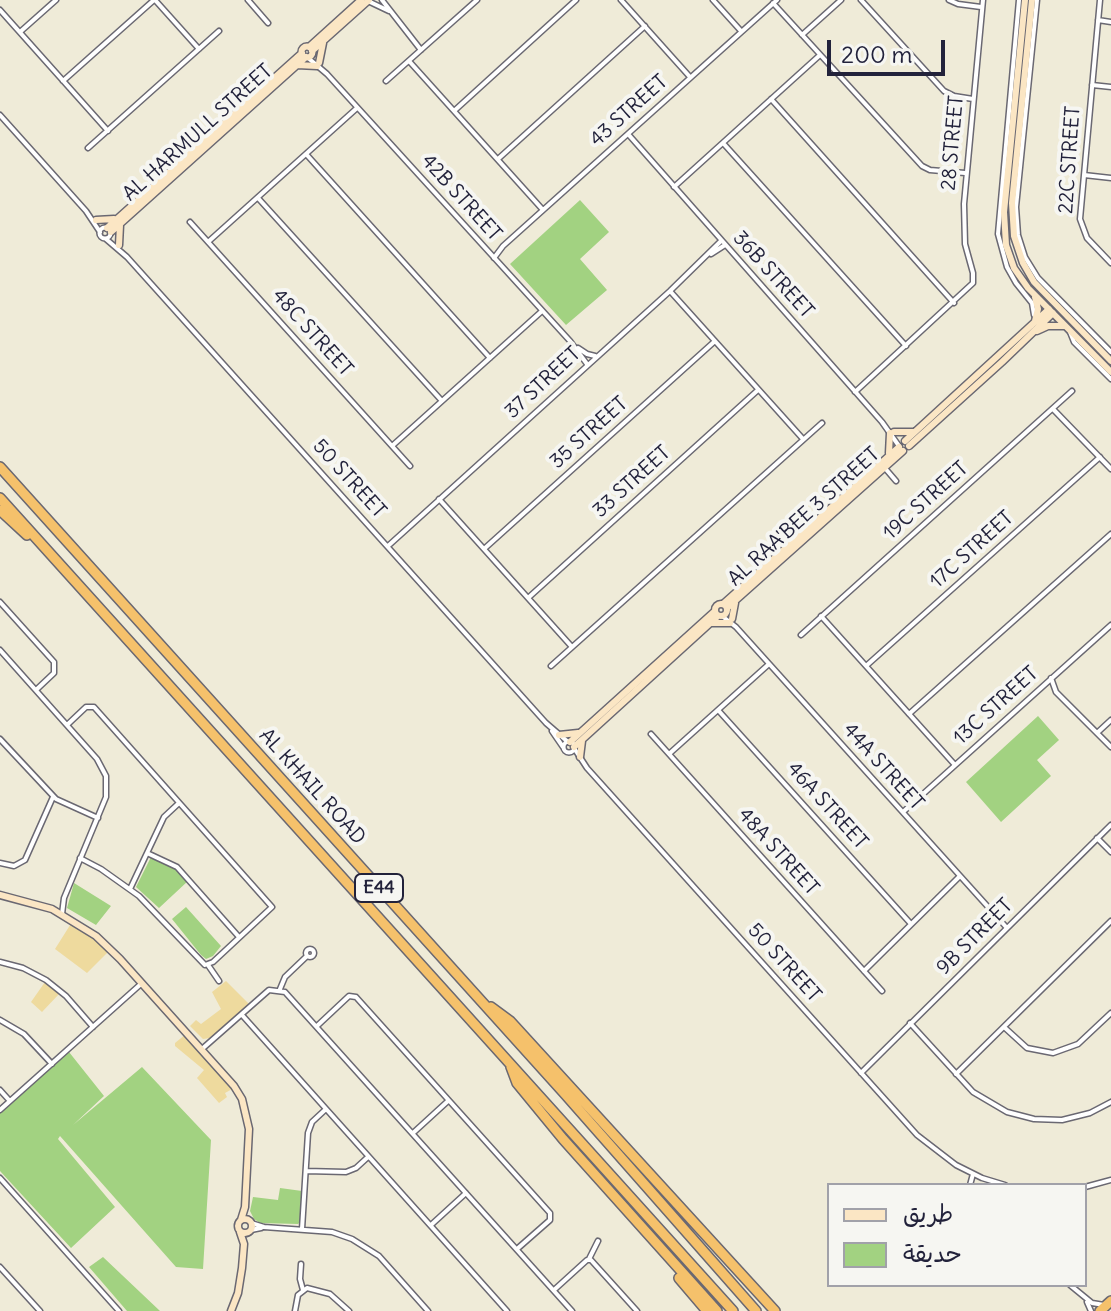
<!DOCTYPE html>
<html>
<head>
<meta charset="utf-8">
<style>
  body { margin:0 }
  #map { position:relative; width:1111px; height:1311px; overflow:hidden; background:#efebd8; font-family:Delius,"Playpen Sans Arabic",sans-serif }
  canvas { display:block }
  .legend { position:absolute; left:827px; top:1183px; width:260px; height:104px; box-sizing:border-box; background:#f6f6f2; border:2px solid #a1a1a9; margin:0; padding:10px 14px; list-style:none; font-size:24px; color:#22223b }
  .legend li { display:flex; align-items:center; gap:16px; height:40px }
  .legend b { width:40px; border:2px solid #a1a1a9 }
  .scale { position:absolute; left:827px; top:40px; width:118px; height:36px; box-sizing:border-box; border:4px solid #22223b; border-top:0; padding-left:10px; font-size:24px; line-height:28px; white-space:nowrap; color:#22223b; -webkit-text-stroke:6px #f6f6f2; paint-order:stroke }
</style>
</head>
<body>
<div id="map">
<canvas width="1111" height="1311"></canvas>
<ul class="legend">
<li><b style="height:10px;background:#fbe6c4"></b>طريق</li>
<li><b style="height:22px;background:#a2d281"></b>حديقة</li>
</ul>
<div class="scale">200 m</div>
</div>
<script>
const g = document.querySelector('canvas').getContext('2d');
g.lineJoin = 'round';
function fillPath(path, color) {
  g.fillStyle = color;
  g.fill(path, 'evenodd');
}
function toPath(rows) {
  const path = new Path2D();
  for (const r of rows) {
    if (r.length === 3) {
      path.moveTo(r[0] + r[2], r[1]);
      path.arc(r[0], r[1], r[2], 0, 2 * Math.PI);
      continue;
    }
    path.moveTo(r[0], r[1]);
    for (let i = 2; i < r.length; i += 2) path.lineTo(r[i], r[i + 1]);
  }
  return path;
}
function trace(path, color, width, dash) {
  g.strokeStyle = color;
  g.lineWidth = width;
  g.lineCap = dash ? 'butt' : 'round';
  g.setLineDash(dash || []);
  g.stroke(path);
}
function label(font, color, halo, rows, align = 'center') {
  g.font = font + ' Delius,sans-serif';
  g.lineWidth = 8;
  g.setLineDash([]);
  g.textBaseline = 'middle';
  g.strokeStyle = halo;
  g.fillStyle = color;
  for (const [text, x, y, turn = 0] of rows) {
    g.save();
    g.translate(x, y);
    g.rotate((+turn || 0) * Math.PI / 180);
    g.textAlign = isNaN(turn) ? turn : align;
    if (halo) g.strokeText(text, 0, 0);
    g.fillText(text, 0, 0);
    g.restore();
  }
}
fillPath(toPath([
  [580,200,609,232,580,259,607,290,566,325,510,264],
  [1038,716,1059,740,1037,760,1051,776,1001,822,966,782],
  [151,857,176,868,188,881,159,908,136,887],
  [74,883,111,906,96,925,67,908],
  [186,907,221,946,213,956,206,959,201,955,172,919],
  [69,1052,104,1096,73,1125,142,1067,211,1140,203,1269,176,1267,60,1136,58,1139,115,1207,71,1248,0,1171,0,1113],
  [280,1188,302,1191,301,1221,298,1224,260,1223,254,1219,250,1211,253,1197,278,1200],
  [103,1257,160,1311,127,1311,89,1267]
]), '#a2d281');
fillPath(toPath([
  [72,922,110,950,87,973,55,949],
  [226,981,249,1004,210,1038,203,1039,190,1026,196,1020,201,1024,221,1009,212,992],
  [45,982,60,993,42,1012,31,1002],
  [186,1034,234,1088,225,1093,227,1097,219,1103,197,1078,204,1070,175,1046,175,1043]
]), '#eeda9e');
const street = toPath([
  [155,0,199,49],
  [248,0,268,23],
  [382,0,421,50],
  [621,0,690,77],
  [713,0,741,31],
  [861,0,944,91,954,96,973,99],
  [949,0,958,4,981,7],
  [1019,0,998,234,1007,267,1016,283,1032,303,1034,315],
  [1037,0,1016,207,1018,235,1025,257,1038,278,1111,352],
  [1100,0,1080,219,1087,238,1111,263],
  [368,1,389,11],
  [773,3,922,166,930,170,965,173],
  [0,10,108,131],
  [1098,20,1111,22],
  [20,32,56,0],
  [802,35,841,0],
  [307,57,327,74,570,341,587,364],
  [409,61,543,210],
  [63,81,154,0],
  [386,81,477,0],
  [1092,85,1111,87],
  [771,99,954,303],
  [454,111,576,0],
  [0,115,86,211,100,232],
  [628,134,882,422,899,446],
  [723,143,906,346],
  [88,148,219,31],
  [306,154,490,358],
  [498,159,645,26],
  [1084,175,1111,178],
  [674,187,820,55],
  [258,198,442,401],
  [190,222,410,466],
  [105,233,5.5],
  [106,239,127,257,546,723,568,742],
  [208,242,357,108],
  [711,254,725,245],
  [494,258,503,246,777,0],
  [670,291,803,439],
  [1070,332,1074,342,1111,379],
  [578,348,587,354,595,356],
  [855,392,973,283,973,273,965,244,964,204,983,0],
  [1053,409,1111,469],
  [392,446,542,311],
  [884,467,896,481],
  [439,499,572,647],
  [388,546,670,291,721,241],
  [484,549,715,341],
  [528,598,758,390],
  [0,602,54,662,54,673,36,690],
  [722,616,736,627,1007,928],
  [821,616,955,765],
  [801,635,1072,391],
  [0,650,97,759,106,776,106,797,64,898,62,914],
  [551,666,822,423],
  [866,666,1100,457],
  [1051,678,1056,692,1111,747],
  [718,710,911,924],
  [909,714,1111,534],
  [67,725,86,707,94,707,272,907,213,962,205,965,139,896,101,869,80,858],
  [552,731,563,747],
  [1097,733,1111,720],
  [651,734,882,991],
  [0,739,56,799,98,818],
  [569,747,5.5],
  [574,748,587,768,917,1135,956,1165,982,1178,1005,1185],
  [669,754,769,664],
  [903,812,1111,625],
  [1097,838,1111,852],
  [147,853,177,867,239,937],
  [0,863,14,866,25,860,53,797],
  [130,889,164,817,179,803],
  [310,953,4],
  [0,962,23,968,46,980,66,996,93,1027],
  [208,965,219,981],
  [864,971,960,876],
  [280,989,285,977,307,956],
  [242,1015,507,1311],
  [0,1020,24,1034,52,1064],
  [910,1023,973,1092,1007,1112,1034,1119,1062,1120,1090,1113,1111,1102],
  [317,1026,349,996,356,997,550,1213,550,1220,517,1249],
  [1004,1027,1027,1048,1053,1053,1078,1044,1111,1013],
  [202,1049,269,990,285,992,572,1311],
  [861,1073,1111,825],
  [956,1074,1111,921],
  [0,1090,9,1100],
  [0,1110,142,983],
  [413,1133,448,1101],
  [306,1171,346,1172,356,1168,368,1157],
  [0,1178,119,1311],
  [970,1185,973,1174],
  [1085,1187,1111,1180],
  [251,1223,264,1227,332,1232,352,1239,379,1256,428,1311],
  [431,1225,466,1193],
  [302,1229,308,1133,312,1122,326,1109],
  [251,1230,261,1228],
  [589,1259,598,1241],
  [301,1264,300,1279,303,1290],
  [0,1267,40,1311],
  [1070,1285,1092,1303,1104,1305],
  [554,1290,587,1260,591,1260,637,1311],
  [1087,1302,1091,1311],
  [295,1311,298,1295,307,1288,330,1294,349,1311]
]);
const secondary = toPath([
  [1025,0,1004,212,1006,245,1014,268,1028,288,1111,372],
  [1032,0,1012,203,1014,236,1023,263,1034,282,1111,361],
  [307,52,5.5],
  [309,47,361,0],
  [312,51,369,0],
  [319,63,323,43],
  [297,65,317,66],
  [96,220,114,219],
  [107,228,302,53],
  [111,232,306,57],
  [119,245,120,225],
  [1035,297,1038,309,1035,321],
  [1037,331,1048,326,1065,326],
  [894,432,913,432],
  [905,441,1049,309],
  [909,446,1002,362,1053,313],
  [889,453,890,433],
  [721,610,6],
  [723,604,899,447],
  [727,608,903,451],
  [732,619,735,603],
  [713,623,730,623],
  [559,735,578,733],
  [570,742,715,611],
  [574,747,718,616],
  [580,757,582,741],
  [0,895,52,909,96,936,120,959,234,1086,242,1099,249,1129,245,1207,241,1220],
  [245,1226,7],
  [231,1311,238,1293,242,1268,244,1244,240,1232]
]);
const highway = toPath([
  [0,467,565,1094,756,1311],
  [0,498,733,1311],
  [0,510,27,535],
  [491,1007,510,1021,775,1311],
  [511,1067,517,1083,563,1139,717,1311],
  [679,1278,707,1311],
  [1100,1311,1111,1301]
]);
trace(street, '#6a6872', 7);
trace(secondary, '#6a6872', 9);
trace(highway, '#6a6872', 12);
trace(street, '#fff', 4);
trace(secondary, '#fbe6c4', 6);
trace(highway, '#f5c16b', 9);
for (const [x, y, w] of [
  [379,888,48]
]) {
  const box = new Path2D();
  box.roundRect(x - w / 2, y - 14, w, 28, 6);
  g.fillStyle = '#f6f6f2';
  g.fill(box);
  trace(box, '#22223b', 2);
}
label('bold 18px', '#22223b', null, [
  ["E44",379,888]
]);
label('20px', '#22223b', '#f6f6f2', [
  ["43 STREET",629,111,-42],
  ["AL HARMULL STREET",198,133,-42],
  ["28 STREET",953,143,-85],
  ["22C STREET",1070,160,-86],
  ["42B STREET",461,198,48],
  ["36B STREET",773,275,48],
  ["48C STREET",312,333,48],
  ["37 STREET",543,383,-43],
  ["35 STREET",589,433,-42],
  ["50 STREET",349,479,48],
  ["33 STREET",632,482,-42],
  ["19C STREET",926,501,-42],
  ["AL RAA'BEE 3 STREET",804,517,-42],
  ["17C STREET",972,550,-42],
  ["13C STREET",996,706,-42],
  ["44A STREET",883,767,48],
  ["AL KHAIL ROAD",312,787,48],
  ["46A STREET",827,806,48],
  ["48A STREET",778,852,48],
  ["9B STREET",975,937,-45],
  ["50 STREET",784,963,48]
]);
</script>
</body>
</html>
